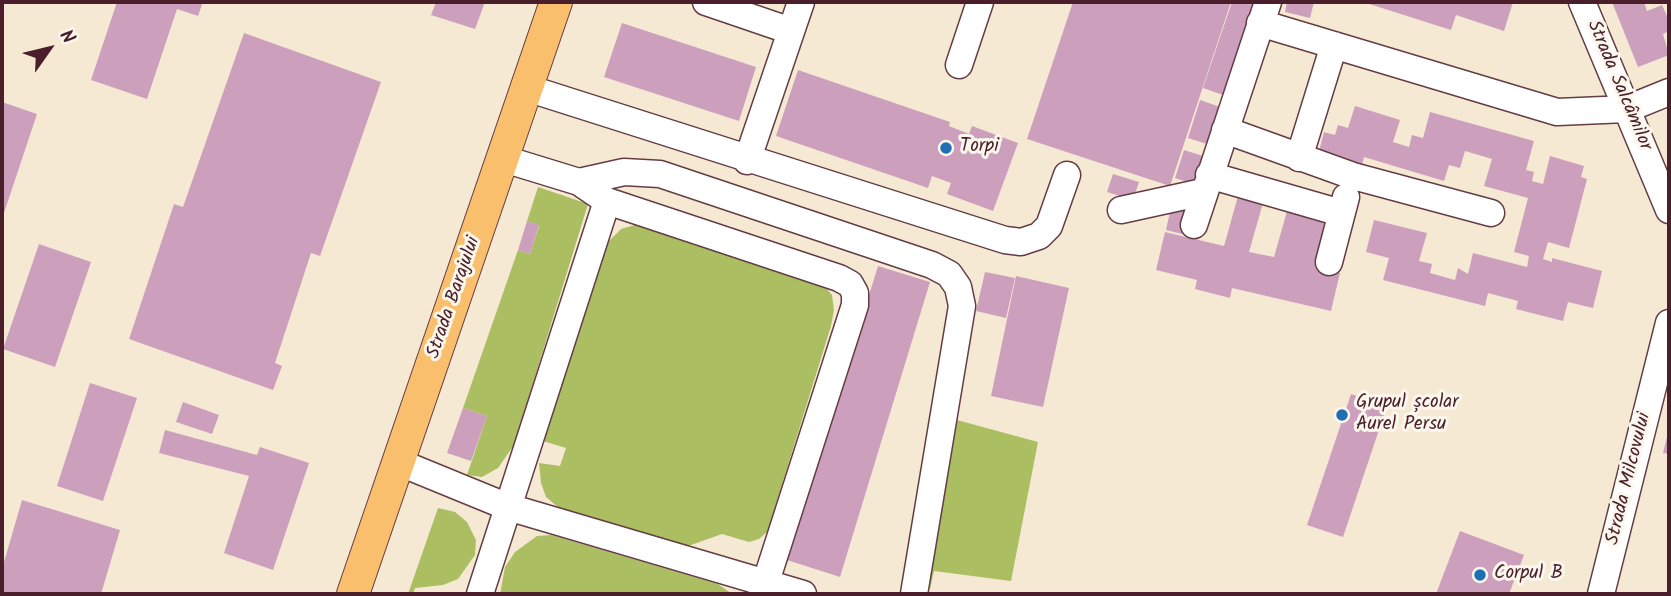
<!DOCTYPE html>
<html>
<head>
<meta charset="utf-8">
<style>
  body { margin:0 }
  #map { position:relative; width:1671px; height:596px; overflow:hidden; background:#f6e9d4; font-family:Kalam,sans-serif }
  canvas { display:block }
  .frame { position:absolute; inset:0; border:4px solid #4a1f2b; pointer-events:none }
  .north { position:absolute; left:14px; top:14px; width:70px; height:70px; -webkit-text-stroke:5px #fbf7ec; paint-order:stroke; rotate:56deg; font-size:19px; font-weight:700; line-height:28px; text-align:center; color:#4a1f2b }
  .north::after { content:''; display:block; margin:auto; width:24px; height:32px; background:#4a1f2b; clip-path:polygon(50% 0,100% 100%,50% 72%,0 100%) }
</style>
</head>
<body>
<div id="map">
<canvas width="1671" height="596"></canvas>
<div class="frame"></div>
<div class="north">N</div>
</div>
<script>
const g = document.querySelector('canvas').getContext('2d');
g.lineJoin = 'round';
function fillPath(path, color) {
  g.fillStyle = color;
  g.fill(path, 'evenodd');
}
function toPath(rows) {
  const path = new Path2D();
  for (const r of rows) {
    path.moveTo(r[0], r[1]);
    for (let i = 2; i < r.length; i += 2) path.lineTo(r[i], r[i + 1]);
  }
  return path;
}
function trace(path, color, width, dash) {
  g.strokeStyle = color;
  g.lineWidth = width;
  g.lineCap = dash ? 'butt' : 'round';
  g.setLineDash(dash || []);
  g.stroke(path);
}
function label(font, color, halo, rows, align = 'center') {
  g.font = font + ' Kalam,sans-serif';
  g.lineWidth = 6;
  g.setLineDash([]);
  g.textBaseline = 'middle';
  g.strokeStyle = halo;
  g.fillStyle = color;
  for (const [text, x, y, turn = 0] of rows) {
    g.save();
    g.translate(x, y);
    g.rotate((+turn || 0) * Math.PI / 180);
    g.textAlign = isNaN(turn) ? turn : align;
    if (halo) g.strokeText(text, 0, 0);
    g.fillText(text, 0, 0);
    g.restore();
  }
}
fillPath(toPath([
  [538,187,588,204,514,445,498,468,482,477,467,475,487,416,463,408,518,250,530,254,539,226,527,221],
  [645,222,822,283,832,295,834,310,831,326,771,520,768,531,759,539,749,542,722,534,688,546,559,508,546,497,541,483,539,463,560,466,566,448,543,441,605,245,621,229],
  [957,420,1038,442,1011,581,934,571,930,589,925,586,925,568],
  [438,508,455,512,467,522,476,540,475,555,458,579,443,585,415,588,413,594,408,594],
  [551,535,718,584,732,594,500,594,505,567,515,552,537,536]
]), '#abbe62');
fillPath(toPath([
  [117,2,203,2,198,16,177,9,147,99,91,80],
  [436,2,485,2,475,29,431,15],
  [1073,2,1231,2,1170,186,1027,139],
  [1232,2,1257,2,1226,96,1203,88],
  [1287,2,1314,2,1310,18,1285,12],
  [1363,2,1513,2,1504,31,1456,15,1451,30],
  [1612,2,1644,2,1647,11,1662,5,1667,16,1669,15,1669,31,1663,34,1669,55,1638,67],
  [622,23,756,67,739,121,604,77],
  [244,33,381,82,320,256,311,253,275,363,282,366,273,390,129,339,174,204,183,207],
  [798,70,950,122,949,126,969,134,972,126,1018,143,993,211,947,194,951,183,932,176,928,188,776,136],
  [1200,100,1223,108,1210,145,1188,138],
  [2,102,37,114,2,219],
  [1355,106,1400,120,1393,142,1409,147,1412,135,1423,138,1430,112,1534,141,1526,170,1534,172,1532,181,1543,184,1550,156,1584,166,1581,177,1587,179,1569,248,1548,242,1543,259,1552,262,1552,258,1602,271,1593,308,1568,302,1563,321,1516,309,1518,301,1488,293,1485,306,1383,280,1389,258,1366,252,1374,220,1427,233,1419,261,1432,264,1430,273,1455,280,1458,268,1468,274,1473,253,1527,267,1529,256,1514,252,1528,198,1484,186,1492,159,1465,151,1460,168,1449,165,1444,181,1364,157,1361,169,1318,155,1324,132,1335,135,1338,125,1348,128],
  [1184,150,1206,157,1197,185,1175,178],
  [1113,174,1139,182,1133,200,1107,192],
  [1240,189,1265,196,1249,252,1274,257,1289,204,1332,217,1318,268,1340,273,1331,311,1232,288,1230,298,1195,289,1197,280,1156,270,1165,232,1224,246],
  [1171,207,1187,211,1182,234,1166,230],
  [527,221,539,225,530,254,518,250],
  [39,244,91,262,55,367,3,349],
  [878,266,930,282,840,577,787,560],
  [985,272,1015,278,1006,318,976,311],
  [1016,276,1069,288,1043,407,991,396],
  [90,383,137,398,103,501,57,486],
  [1351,394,1387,406,1343,537,1307,525],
  [183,402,219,415,212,434,176,422],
  [463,408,487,416,471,461,447,453],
  [165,430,257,455,260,447,309,463,273,570,224,553,249,476,159,453],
  [1668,433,1669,433,1669,454,1663,453],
  [22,500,120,530,101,594,2,594,2,569],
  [1460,531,1524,555,1509,594,1436,594]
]), '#cca0bd');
const minor = toPath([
  [706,2,791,31],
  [1582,2,1669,210],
  [1260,23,1557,112,1627,109,1669,92],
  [959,65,980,2],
  [527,88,1005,240,1021,242,1039,236,1049,226,1067,175],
  [1225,130,1353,176,1491,213],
  [1299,158,1334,45],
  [504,159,579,182,607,201,839,278,850,284,855,293,855,305,762,594],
  [747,161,801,2],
  [1209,175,1341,213],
  [579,182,624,172,660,174,932,265,949,274,958,287,962,306,914,594],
  [1121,210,1203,192],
  [1194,225,1268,2],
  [1329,262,1346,197],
  [398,462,508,507,803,594],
  [480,594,607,201],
  [1601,594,1669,323]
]);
const major = toPath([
  [353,594,556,2]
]);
trace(minor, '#643d44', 29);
trace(major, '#643d44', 34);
trace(minor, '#fff', 26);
trace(major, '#f9bf6d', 32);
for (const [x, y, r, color] of [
  [946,148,7,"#1f6fb2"],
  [1342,415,7,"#1f6fb2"],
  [1480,575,7,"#1f6fb2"]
]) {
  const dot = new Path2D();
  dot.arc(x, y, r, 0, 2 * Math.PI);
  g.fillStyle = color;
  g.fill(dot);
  trace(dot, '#fbf7ec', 2.5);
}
label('19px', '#4a1f2b', '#fbf7ec', [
  ["Strada Salcâmilor",1618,86,67],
  ["Strada Barajului",455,298,-71],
  ["Strada Milcovului",1630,479,-76]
]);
label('19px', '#4a1f2b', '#fbf7ec', [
  ["Torpi",960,148],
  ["Grupul școlar",1356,404],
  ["Aurel Persu",1356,426],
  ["Corpul B",1494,575]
], 'left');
</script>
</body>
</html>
